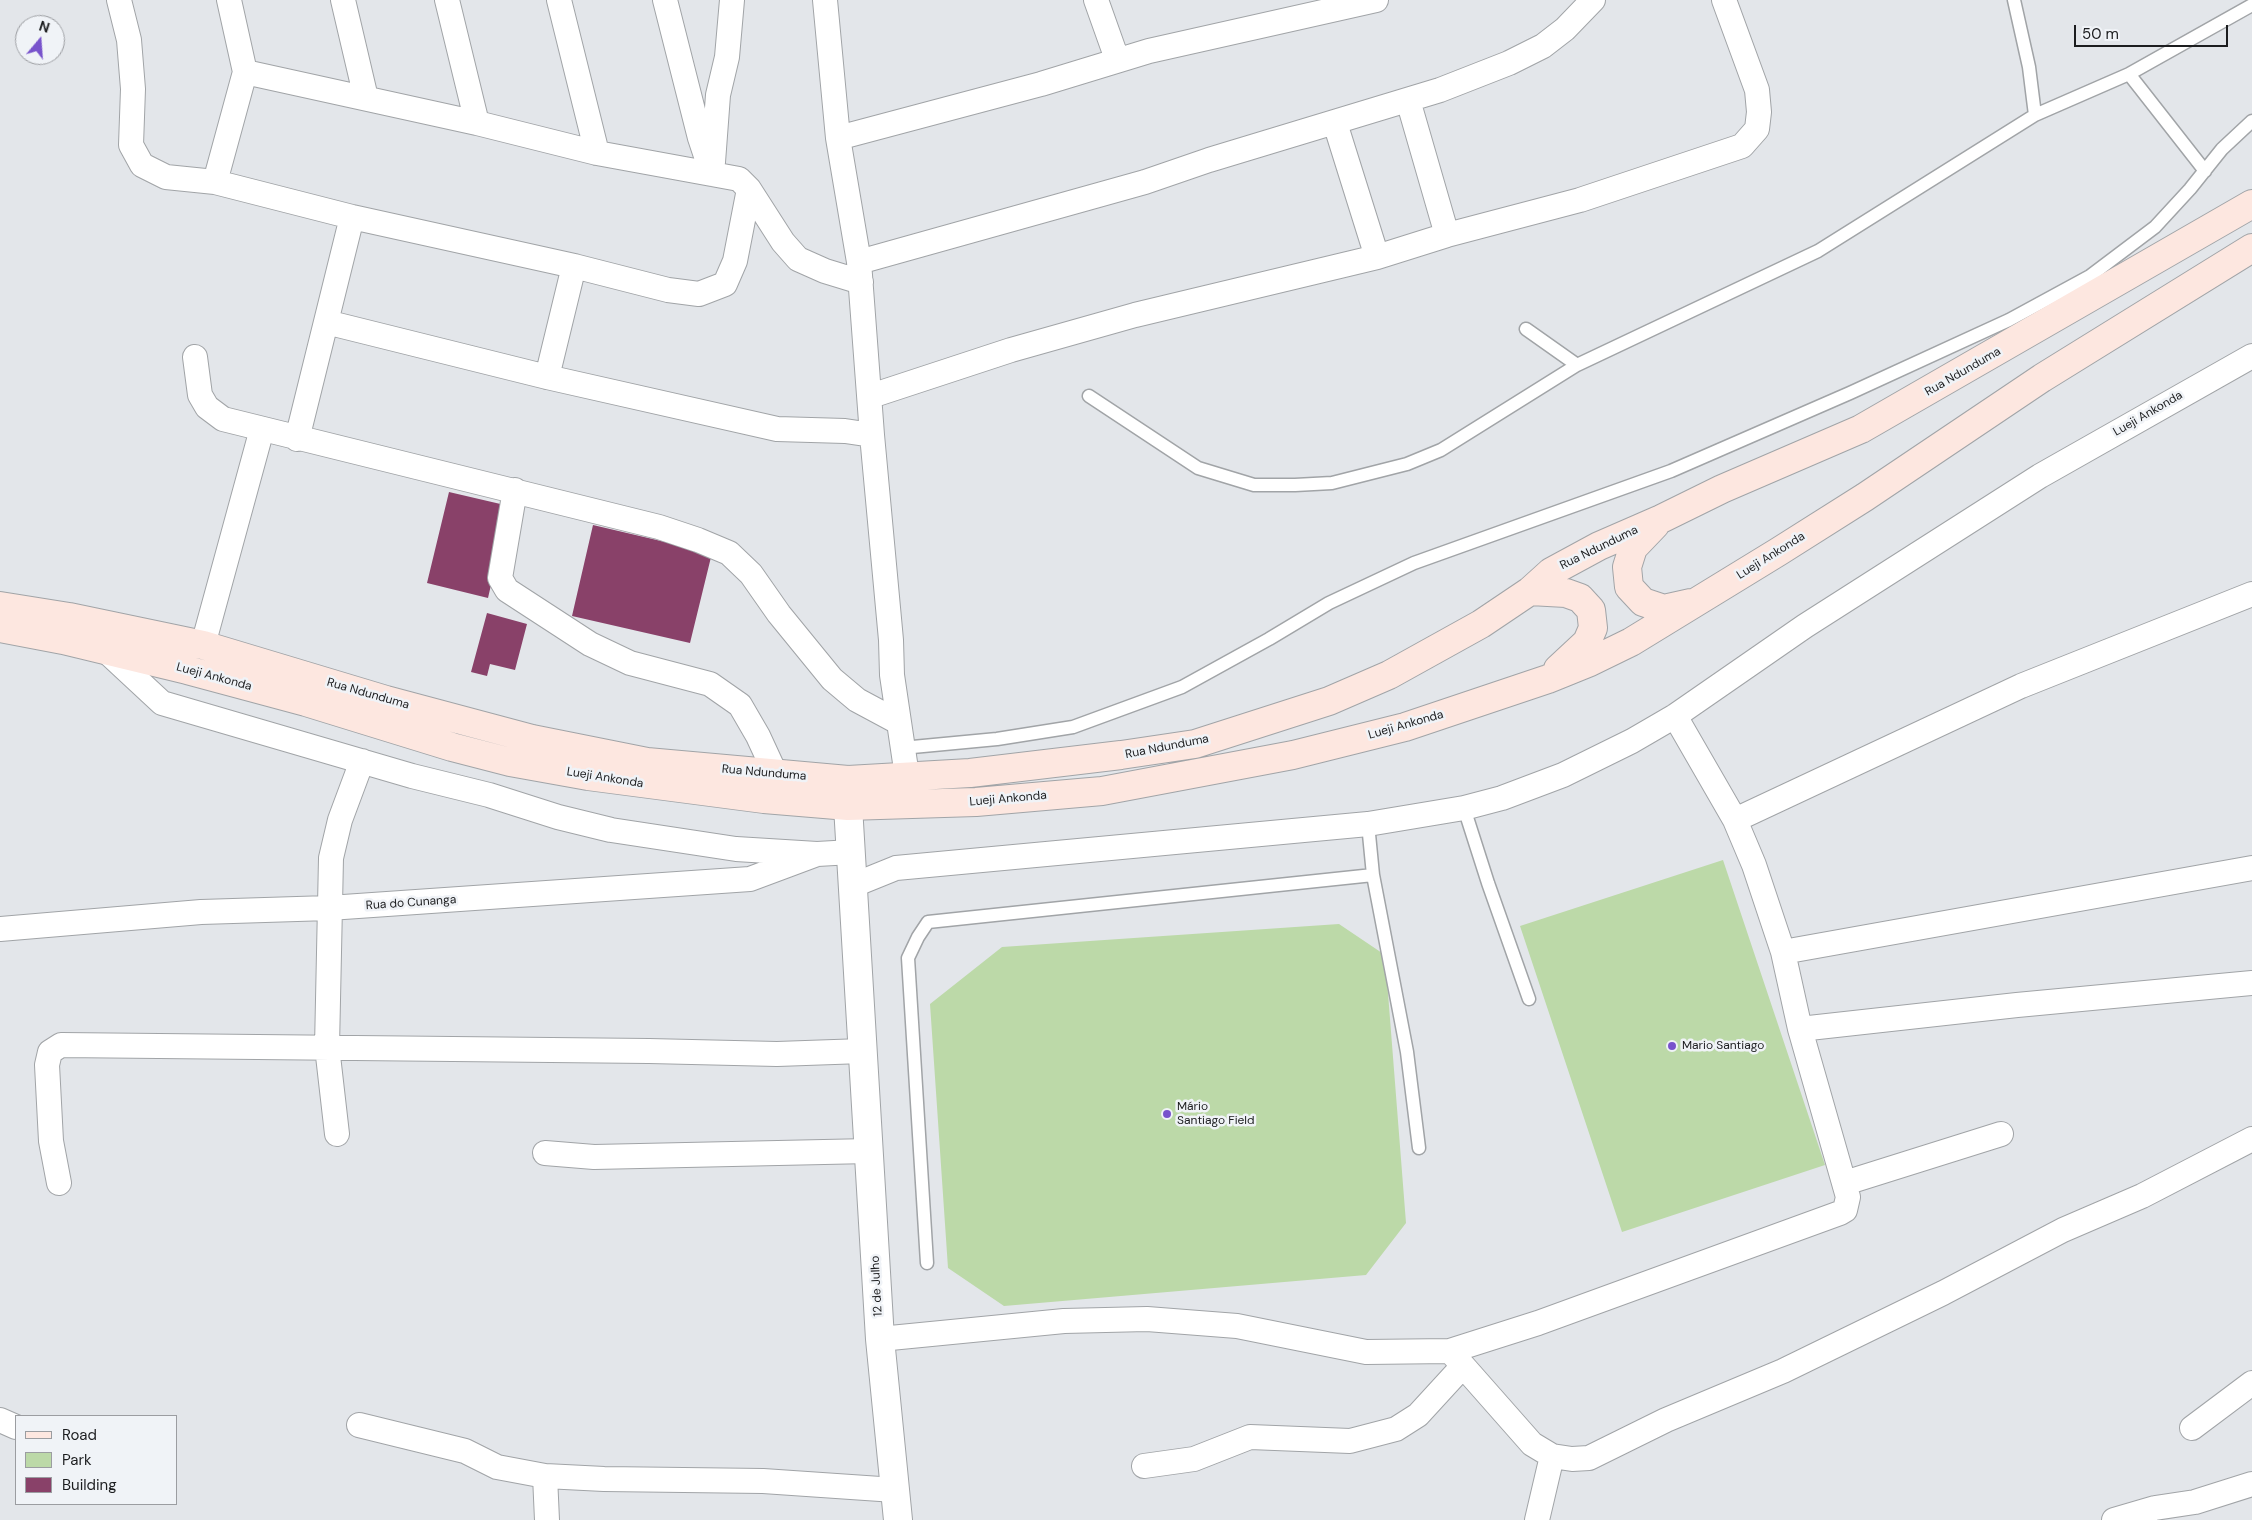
<!DOCTYPE html>
<html>
<head>
<meta charset="utf-8">
<style>
  body { margin:0 }
  #map { position:relative; width:2252px; height:1520px; overflow:hidden; background:#e3e6ea; font-family:"DM Sans",sans-serif }
  canvas { display:block }
  .legend { position:absolute; left:15px; top:1415px; width:162px; height:90px; box-sizing:border-box; background:#f0f3f7; border:1px solid #9b9da1; margin:0; padding:6px 9px; list-style:none; font-size:15px; color:#1c1d1f }
  .legend li { display:flex; align-items:center; gap:10px; height:25px }
  .legend b { width:25px; border:1px solid #9b9da1 }
  .north { position:absolute; left:15px; top:15px; width:50px; height:50px; box-sizing:border-box; background:#f0f3f7; border:1px solid #9b9da1; border-radius:50%; rotate:18deg; font-size:14px; font-weight:700; line-height:20px; text-align:center; color:#1c1d1f }
  .north::after { content:''; display:block; margin:auto; width:18px; height:22px; background:#7853cc; clip-path:polygon(50% 0,100% 100%,50% 72%,0 100%) }
  .scale { position:absolute; left:2074px; top:25px; width:154px; height:22px; box-sizing:border-box; border:2px solid #1c1d1f; border-top:0; padding-left:6px; font-size:15px; line-height:18px; white-space:nowrap; color:#1c1d1f; -webkit-text-stroke:4px #f0f3f7; paint-order:stroke }
</style>
</head>
<body>
<div id="map">
<canvas width="2252" height="1520"></canvas>
<ul class="legend">
<li><b style="height:6px;background:#fde7e0"></b>Road</li>
<li><b style="height:14px;background:#bcd9a8"></b>Park</li>
<li><b style="height:14px;background:#894169"></b>Building</li>
</ul>
<div class="north">N</div>
<div class="scale">50 m</div>
</div>
<script>
const g = document.querySelector('canvas').getContext('2d');
g.lineJoin = 'round';
function fillPath(path, color) {
  g.fillStyle = color;
  g.fill(path, 'evenodd');
}
function toPath(rows) {
  const path = new Path2D();
  for (const r of rows) {
    path.moveTo(r[0], r[1]);
    for (let i = 2; i < r.length; i += 2) path.lineTo(r[i], r[i + 1]);
  }
  return path;
}
function trace(path, color, width, dash) {
  g.strokeStyle = color;
  g.lineWidth = width;
  g.lineCap = dash ? 'butt' : 'round';
  g.setLineDash(dash || []);
  g.stroke(path);
}
function label(font, color, halo, rows, align = 'center') {
  g.font = font + ' "DM Sans",sans-serif';
  g.lineWidth = 5;
  g.setLineDash([]);
  g.textBaseline = 'middle';
  g.strokeStyle = halo;
  g.fillStyle = color;
  for (const [text, x, y, turn = 0] of rows) {
    g.save();
    g.translate(x, y);
    g.rotate((+turn || 0) * Math.PI / 180);
    g.textAlign = isNaN(turn) ? turn : align;
    if (halo) g.strokeText(text, 0, 0);
    g.fillText(text, 0, 0);
    g.restore();
  }
}
fillPath(toPath([
  [1723,860,1825,1165,1622,1232,1520,926],
  [1339,924,1385,955,1406,1223,1366,1275,1004,1306,948,1268,930,1004,1002,947]
]), '#bcd9a8');
fillPath(toPath([
  [449,492,509,506,488,598,427,583],
  [593,525,712,553,690,643,572,616],
  [487,613,527,624,515,670,490,664,487,676,471,672]
]), '#894169');
const service = toPath([
  [2014,0,2029,67,2035,115],
  [2129,74,2205,171],
  [1526,329,1577,365],
  [1089,396,1198,468,1254,485,1295,485,1332,483,1407,464,1441,450,1577,365,1818,251,2035,115,2129,74,2252,5],
  [902,748,997,739,1073,727,1182,687,1269,639,1329,603,1414,563,1671,471,1850,393,2009,320,2090,276,2155,227,2190,189,2222,149,2252,121],
  [1464,808,1488,883,1529,999],
  [1368,824,1373,875,1407,1052,1419,1148],
  [927,1263,908,958,918,937,928,922,1373,875]
]);
const minor = toPath([
  [119,0,129,40,133,89,131,145,142,165,166,177,215,182,352,217,574,266,668,290,699,294,725,284,735,261,749,189],
  [343,0,366,98],
  [447,0,477,123],
  [559,0,597,153],
  [665,0,700,138,712,174],
  [825,0,838,138,859,262,872,435,891,640,892,675,907,776],
  [1096,0,1117,59],
  [245,72,477,123,597,153,739,179,749,189,783,242,798,259,825,271,861,282],
  [1408,100,1447,235],
  [1335,123,1377,257],
  [838,138,1041,84,1149,51,1376,0],
  [713,162,718,95,727,57,732,0],
  [215,182,245,72,229,0],
  [859,262,1145,182,1209,160,1440,90,1509,63,1543,46,1565,29,1593,0],
  [326,322,547,377,777,429,845,431,872,435],
  [195,357,200,395,207,407,223,419,659,527,698,540,729,553,751,574,779,614,832,679,857,700,898,722],
  [547,377,574,266],
  [871,396,1011,350,1135,315,1377,257,1447,235,1580,200,1742,146,1757,129,1759,112,1757,90,1724,0],
  [297,439,352,217],
  [515,490,500,578,507,590,590,644,630,663,710,684,740,705,758,736,776,775],
  [203,645,262,429],
  [105,650,162,703,412,776,489,795,558,817,611,830,736,849,817,854,852,852],
  [1735,820,2021,686,2252,594],
  [854,885,896,868,1368,824,1464,808,1502,798,1563,775,1632,741,1675,716,1805,626,2040,476,2252,356],
  [0,929,201,912,329,908,750,879,817,854],
  [1783,952,2252,868],
  [1800,1029,2017,1005,2252,983],
  [337,1134,327,1047,331,858,340,820,362,761],
  [545,1153,594,1157,870,1151],
  [59,1183,51,1141,47,1065,50,1052,61,1045,649,1051,777,1054,863,1051],
  [1845,1183,2001,1134],
  [880,1339,1064,1321,1147,1319,1237,1326,1366,1352,1450,1351,1538,1323,1840,1213,1845,1210,1848,1197,1800,1029,1783,952,1754,865,1735,820,1675,716],
  [1450,1351,1532,1444,1552,1456,1572,1459,1589,1458,1666,1420,1783,1371,1943,1293,2063,1230,2142,1196,2252,1139],
  [0,1420,16,1427],
  [359,1425,465,1451,497,1467,545,1476,604,1479,763,1481,895,1490],
  [2192,1428,2252,1383],
  [1144,1466,1194,1459,1250,1437,1350,1441,1396,1429,1418,1415,1462,1367],
  [545,1476,547,1520],
  [1537,1520,1552,1456],
  [2114,1520,2155,1508,2195,1502,2252,1484]
]);
const tertiary = toPath([
  [848,806,880,1339,898,1520]
]);
const secondary = toPath([
  [1655,525,1633,548,1627,567,1629,587,1643,602,1664,609,1691,603],
  [1530,591,1566,593,1580,598,1591,610,1593,628,1587,642,1558,669],
  [0,606,69,617,203,645,386,700,532,739,647,762,848,780,970,773,1121,755,1195,744,1329,701,1389,675,1481,624,1530,591,1551,572,1599,546,1661,519,1722,489,1861,429,2252,204],
  [0,628,63,640,187,670,306,702,452,747,510,762,588,776,764,799,848,806,976,802,1102,791,1293,755,1405,727,1548,679,1590,662,1631,642,1778,552,1865,497,2042,378,2252,248]
]);
trace(service, '#a1a4a7', 15);
trace(minor, '#a1a4a7', 26);
trace(tertiary, '#a1a4a7', 30);
trace(secondary, '#a1a4a7', 30);
trace(service, '#fff', 12);
trace(minor, '#fff', 24);
trace(tertiary, '#fff', 28);
trace(secondary, '#fde7e0', 28);
for (const [x, y, r, color] of [
  [1672,1046,5,"#7853cc"],
  [1167,1114,5,"#7853cc"]
]) {
  const dot = new Path2D();
  dot.arc(x, y, r, 0, 2 * Math.PI);
  g.fillStyle = color;
  g.fill(dot);
  trace(dot, '#f0f3f7', 2);
}
label('12px', '#1c1d1f', '#f0f3f7', [
  ["Rua Ndunduma",1963,372,-30],
  ["Lueji Ankonda",2148,414,-30],
  ["Rua Ndunduma",1599,548,-26],
  ["Lueji Ankonda",1771,556,-32],
  ["Lueji Ankonda",214,677,15],
  ["Rua Ndunduma",368,694,16],
  ["Lueji Ankonda",1406,725,-16],
  ["Rua Ndunduma",1167,747,-11],
  ["Rua Ndunduma",764,773,5],
  ["Lueji Ankonda",605,778,9],
  ["Lueji Ankonda",1008,799,-5],
  ["Rua do Cunanga",411,903,-4],
  ["12 de Julho",877,1286,-93]
]);
label('12px', '#1c1d1f', '#f0f3f7', [
  ["Mario Santiago",1682,1046],
  ["Mário",1177,1107],
  ["Santiago Field",1177,1121]
], 'left');
</script>
</body>
</html>
